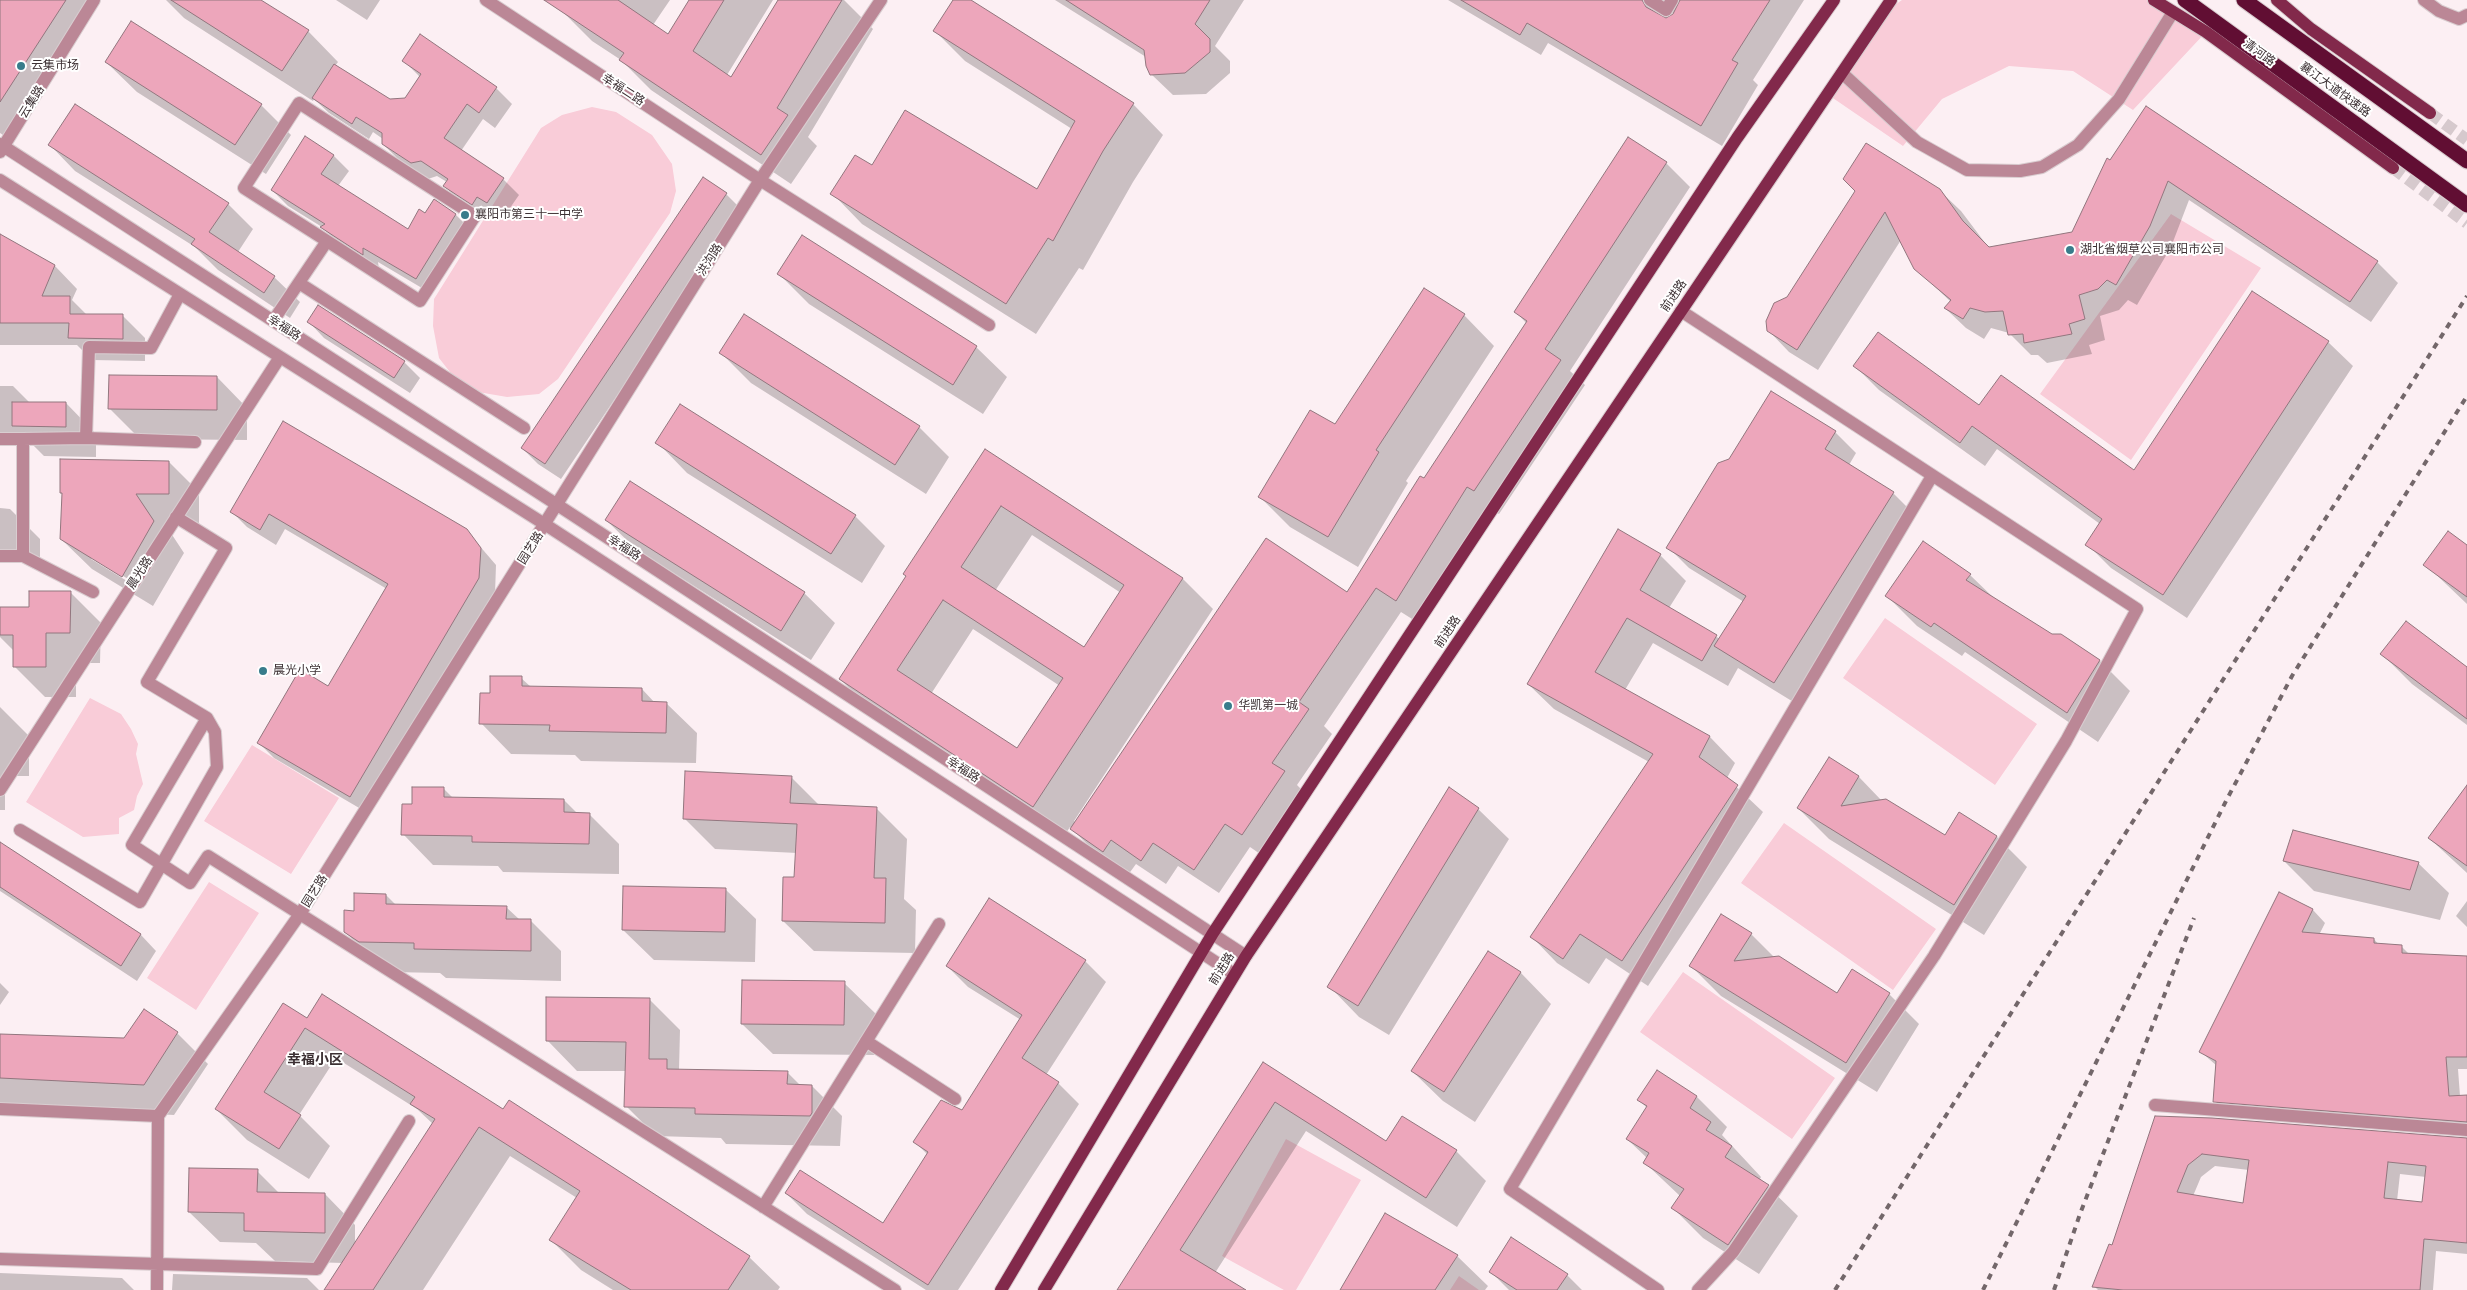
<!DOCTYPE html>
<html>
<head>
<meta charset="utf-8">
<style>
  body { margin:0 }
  canvas { display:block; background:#fceff3 }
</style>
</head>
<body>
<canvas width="2467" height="1290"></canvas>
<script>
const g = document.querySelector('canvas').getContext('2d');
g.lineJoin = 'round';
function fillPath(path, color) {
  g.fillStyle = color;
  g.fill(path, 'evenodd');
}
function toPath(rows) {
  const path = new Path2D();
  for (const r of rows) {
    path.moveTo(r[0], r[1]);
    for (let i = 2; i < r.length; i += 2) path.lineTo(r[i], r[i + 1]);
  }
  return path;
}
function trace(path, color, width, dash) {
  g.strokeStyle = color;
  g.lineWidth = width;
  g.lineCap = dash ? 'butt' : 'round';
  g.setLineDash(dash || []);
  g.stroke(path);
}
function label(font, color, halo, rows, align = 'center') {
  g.font = font + ' Helvetica,"Noto Sans SC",sans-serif';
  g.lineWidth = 4;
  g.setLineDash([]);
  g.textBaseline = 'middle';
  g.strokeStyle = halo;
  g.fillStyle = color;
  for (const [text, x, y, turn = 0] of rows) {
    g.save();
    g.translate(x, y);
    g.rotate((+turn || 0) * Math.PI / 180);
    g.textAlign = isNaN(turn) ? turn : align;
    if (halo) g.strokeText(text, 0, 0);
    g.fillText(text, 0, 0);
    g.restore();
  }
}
fillPath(toPath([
  [1902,0,2154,0,2206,32,2133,110,2073,71,2009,66,1942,99,1903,146,1827,94,1882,14],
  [592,107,616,112,652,135,672,164,676,191,670,213,558,379,539,394,507,397,478,392,453,376,439,358,433,326,434,299,541,128,562,115],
  [2171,214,2261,268,2131,460,2040,394],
  [1885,618,2037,724,1995,785,1843,678],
  [90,698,121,714,131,729,138,744,136,754,143,784,137,796,134,810,119,818,119,834,83,837,26,802],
  [252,745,339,798,291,874,204,821],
  [1784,823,1936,929,1893,990,1741,883],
  [209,882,259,913,196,1010,147,978],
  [1683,972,1835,1078,1792,1139,1640,1032],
  [1286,1139,1361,1180,1296,1290,1284,1290,1222,1256],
  [1459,1276,1479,1290,1450,1290]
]), '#f9ccd8');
fillPath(toPath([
  [0,0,90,0,3,135,0,133],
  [166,0,259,0,308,31,338,62,335,66,390,101,406,99,420,77,404,61,496,88,512,104,495,128,483,119,461,151,503,179,519,195,503,218,494,212,489,220,460,201,444,186,447,182,437,176,428,179,399,160,383,144,383,139,373,132,369,139,329,113,314,99,313,101,184,18],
  [336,0,380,0,367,20],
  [568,0,670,0,653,25,668,36,690,0,773,0,727,75,732,78,779,0,844,0,873,29,808,137,817,146,791,184,651,90,621,60,592,41,561,10],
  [954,0,968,0,1133,104,1163,135,1133,182,1083,270,1079,268,1036,334,862,224,832,193,872,167,1038,191,1072,129,965,61,935,31],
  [1055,0,1244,0,1215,46,1230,61,1230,73,1206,94,1173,95,1151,74,1146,57],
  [1448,0,1804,0,1753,80,1758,85,1722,146,1548,43,1541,55],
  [1671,12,1675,14,1666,20,1663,18],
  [106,62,261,105,291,135,266,174,137,92],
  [2147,108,2377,262,2398,283,2371,322,2189,200,2171,247,2137,305,2128,300,2119,310,2100,316,2105,340,2089,345,2092,354,2047,363,2038,355,2031,355,2009,333,1991,328,1984,339,1966,328,1945,308,1951,302,1915,268,1901,240,1818,370,1789,352,1768,330,1857,191,1939,190,1961,211,1989,248,2073,233,2110,161],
  [305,138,334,156,349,171,338,186,408,231,426,214,434,201,456,215,472,231,432,294,378,262,379,269,337,242,322,227,288,206,272,190],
  [50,145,228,204,253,229,238,252,274,277,300,302,290,318,218,270,195,247,75,171],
  [1666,163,1690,187,1570,371,1585,385,1499,514,1492,510,1420,624,1401,612,1324,726,1332,734,1297,785,1308,796,1266,858,1250,847,1219,893,1178,866,1166,884,1136,864,1128,875,1096,853,1070,827,1064,836,871,710,840,679,907,577,985,451,1183,579,1213,609,1074,821,1076,823,1347,594,1527,324,1516,312],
  [1032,535,1121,593,1084,649,995,591],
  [973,629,1060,686,1018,750,931,694],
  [703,179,726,194,742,210,561,479,538,464,522,448],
  [0,236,55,266,77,289,72,300,87,315,122,315,145,338,145,361,92,360,77,345,0,345],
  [802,236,976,347,1007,377,983,414,809,304,778,273],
  [2252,292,2328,342,2353,366,2187,618,2111,568,2087,544,2100,524,1997,449,1985,466,1879,390,1855,366,1980,406,2134,472],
  [1464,315,1494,346,1406,481,1408,483,1358,567,1290,527,1260,497,1335,426],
  [309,322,404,362,420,378,410,393,324,338],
  [721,353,919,427,949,457,926,494,751,383],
  [217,377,247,408,247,440,140,439,109,408],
  [0,386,13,386,30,403,66,403,96,434,96,457,44,456,29,441,0,441],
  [284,423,466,530,496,565,495,594,366,812,274,758,258,742,329,688,387,589,285,529,276,545,247,527,231,511],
  [1835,432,1856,453,1849,465,1893,493,1914,514,1795,703,1738,668,1728,686,1653,643,1625,690,1710,737,1735,763,1727,778,1763,812,1648,986,1606,958,1589,984,1557,963,1532,937,1649,762,1554,709,1528,684,1660,555,1686,581,1669,608,1720,639,1744,602,1689,568,1668,547],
  [657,442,855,516,885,546,862,583,687,473],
  [169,462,199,492,199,524,165,524,184,553,153,606,92,569,61,539,63,495,61,493],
  [91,556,128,579,127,581,91,559],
  [630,483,804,593,835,623,811,660,637,550,606,520],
  [0,508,10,509,40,539,40,562,0,562],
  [2467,547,2467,604,2425,564],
  [1970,575,1997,601,2051,635,2061,635,2100,661,2130,691,2098,742,1965,652,1962,656,1917,626,1887,596],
  [70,592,101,623,100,663,76,663,76,697,45,697,14,666,14,651,0,637,0,608,31,608],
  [2382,654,2467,668,2467,725,2412,684],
  [521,678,531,687,642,689,655,703,666,703,697,733,696,763,581,761,575,755,511,754,481,723,491,694],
  [0,707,29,736,29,776,5,776,5,810,0,810],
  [1829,759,1859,777,1882,801,1945,837,1960,814,1997,837,2027,867,1984,935,1829,839,1798,808],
  [791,777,820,806,877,809,907,839,904,899,916,910,915,953,814,951,783,921,795,879,797,853,715,849,685,819],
  [2467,787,2467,873,2429,838],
  [444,789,453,798,564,800,578,814,589,814,619,844,619,874,503,872,498,866,433,865,403,834,413,805],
  [1449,789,1478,809,1509,839,1389,1035,1359,1017,1329,986],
  [0,844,141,935,156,951,137,981,0,891],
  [2284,861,2418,863,2449,893,2440,920,2314,891],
  [725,889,756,919,755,962,654,960,623,930],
  [2279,894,2313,910,2325,923,2319,935,2374,939,2379,945,2402,947,2410,955,2467,957,2467,1069,2458,1069,2460,1096,2467,1096,2467,1133,2227,1114,2215,1101,2217,1066,2201,1052],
  [386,895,396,905,506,907,520,920,531,921,561,951,561,981,446,978,440,973,391,972,376,962,345,932,355,912],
  [2467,901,2467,927,2456,916],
  [1722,916,1751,934,1775,958,1838,994,1889,994,1919,1024,1877,1092,1721,996,1691,966],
  [1488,953,1521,973,1551,1004,1475,1122,1443,1101,1412,1071],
  [1085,961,1106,982,1046,1075,1058,1083,1079,1104,958,1290,926,1290,807,1214,786,1193,883,1224,928,1155,915,1142,962,1111,1021,1020,968,987,947,966],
  [0,983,9,992,0,1005],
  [844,983,875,1013,874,1055,773,1054,742,1024],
  [649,999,680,1030,679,1070,787,1072,801,1086,812,1086,842,1116,840,1146,726,1144,721,1138,656,1136,626,1106,626,1071,577,1071,547,1040],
  [145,1011,177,1033,208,1064,174,1115,0,1106,0,1035,125,1039],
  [307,1020,504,1110,749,1257,780,1287,778,1290,613,1290,581,1270,550,1239,577,1198,510,1156,423,1290,326,1290,343,1263,275,1261,256,1243,220,1242,189,1212,257,1171,280,1194,325,1194,355,1225,355,1245,433,1124,417,1109,336,1058,299,1115,330,1146,309,1179,247,1140,216,1109],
  [1263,1064,1386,1142,1456,1151,1486,1181,1457,1227,1306,1131,1215,1273,1244,1290,1118,1290],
  [1657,1071,1697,1097,1727,1127,1722,1135,1761,1177,1760,1179,1798,1216,1759,1274,1703,1238,1673,1208,1680,1196,1644,1162,1647,1158,1627,1139,1647,1108,1639,1100],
  [2156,1117,2467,1139,2467,1254,2436,1251,2433,1290,2098,1290,2094,1286,2112,1246],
  [2215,1166,2249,1170,2244,1204,2193,1196,2201,1177],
  [2400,1174,2426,1177,2423,1203,2397,1201],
  [1385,1215,1457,1256,1488,1286,1485,1290,1342,1290],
  [1491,1272,1567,1275,1582,1290,1509,1290],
  [0,1273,122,1278,134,1290,0,1290],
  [173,1274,307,1278,319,1290,172,1290]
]), '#0003');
const building = toPath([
  [0,0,66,0,0,102,0,0],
  [171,0,261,0,309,30,282,71,171,0],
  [544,0,618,0,668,34,689,0,724,0,693,51,731,77,778,0,842,0,777,108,788,115,761,155,619,60,624,53,544,0],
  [953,0,971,0,1134,103,1103,151,1053,241,1048,238,1006,304,830,194,855,155,872,165,905,110,1037,189,1075,121,933,31,953,0],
  [1066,0,1210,0,1195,24,1210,39,1210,52,1185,73,1150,75,1146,66,1144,50,1066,0],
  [1461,0,1642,0,1646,7,1666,18,1673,14,1680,0,1770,0,1732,60,1738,63,1701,126,1527,23,1520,35,1461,0],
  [131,21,262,104,235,145,105,62,131,21],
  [420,34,497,87,479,113,467,104,444,138,504,178,487,203,477,197,472,205,443,186,448,179,421,161,411,163,382,144,382,133,356,117,352,124,312,98,334,64,390,99,405,98,421,74,402,61,420,34],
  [75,104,229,203,209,232,275,276,264,293,191,244,195,239,48,145,75,104],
  [2146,106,2378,261,2350,302,2168,181,2150,226,2116,285,2107,280,2098,289,2079,295,2085,319,2069,324,2072,334,2024,343,2023,334,2008,335,2003,311,1985,312,1970,308,1963,319,1944,308,1951,300,1914,269,1885,212,1797,350,1767,331,1766,321,1774,303,1787,297,1855,191,1843,179,1866,143,1940,189,1963,221,1989,247,2072,232,2107,158,2110,160,2146,106],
  [305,136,334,155,321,174,408,229,419,209,425,213,434,199,456,214,416,279,363,248,363,255,320,227,325,224,271,190,305,136],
  [1628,137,1667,162,1545,349,1561,360,1474,491,1467,487,1396,601,1376,588,1299,702,1309,709,1272,763,1285,771,1242,835,1225,824,1194,870,1153,843,1141,861,1111,840,1103,852,1070,829,1266,538,1347,592,1420,476,1424,478,1527,321,1514,312,1628,137],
  [703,177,727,193,545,464,521,448,703,177],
  [0,234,55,265,42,296,70,296,70,314,123,314,123,339,68,338,69,323,0,323,0,234],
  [802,235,977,346,953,385,777,274,802,235],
  [1424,288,1465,314,1376,450,1379,452,1328,537,1258,497,1310,410,1335,424,1424,288],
  [2252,291,2329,341,2163,595,2085,545,2102,519,1972,426,1960,443,1853,366,1878,332,1979,405,2001,375,2134,470,2252,291],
  [318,305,405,361,394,378,307,322,318,305],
  [744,314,920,426,895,465,719,353,744,314],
  [109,375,217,376,217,410,108,409,109,375],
  [1771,391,1836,431,1825,449,1894,492,1774,683,1714,646,1746,596,1666,548,1718,463,1729,459,1771,391],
  [12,402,66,402,66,427,12,426,12,402],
  [680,404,856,515,831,554,655,443,680,404],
  [283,421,467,529,481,548,479,578,350,797,257,743,300,669,328,686,388,584,269,514,260,530,230,512,283,421],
  [985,449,1183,578,1033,807,839,679,906,576,903,574,985,449],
  [1001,506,1124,585,1084,647,961,567,1001,506],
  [943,600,1063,678,1017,748,897,670,943,600],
  [60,459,169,461,169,494,136,494,154,521,122,577,60,539,62,493,60,493,60,459],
  [630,481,805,592,781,631,605,520,630,481],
  [1618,529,1661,554,1640,590,1717,635,1702,661,1627,618,1595,672,1710,736,1699,757,1738,785,1622,961,1580,934,1563,959,1530,937,1653,754,1527,684,1618,529],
  [2448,531,2467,545,2467,597,2423,565,2448,531],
  [1923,541,1971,574,1966,580,2052,634,2061,634,2100,660,2067,713,1934,623,1931,627,1885,596,1923,541],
  [29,591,71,591,70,633,46,633,46,667,13,667,13,635,0,635,0,607,29,607,29,591],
  [2406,621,2467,667,2467,719,2380,654,2406,621],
  [490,676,522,676,522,686,642,688,642,701,667,702,666,733,549,731,550,725,479,724,480,693,490,693,490,676],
  [1829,757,1859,776,1841,806,1886,799,1945,835,1959,812,1997,836,1954,905,1797,808,1829,757],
  [685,771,792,776,790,803,877,807,874,878,886,878,885,923,782,921,783,877,794,877,797,824,683,819,685,771],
  [2467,785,2467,866,2428,838,2467,785],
  [412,787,444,787,444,797,564,799,564,812,590,813,589,844,472,842,472,836,401,835,402,804,412,804,412,787],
  [1449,787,1479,808,1358,1006,1327,987,1449,787],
  [2293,830,2419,862,2410,890,2283,861,2293,830],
  [0,842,141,934,121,966,0,887,0,842],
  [623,886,726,888,725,932,622,930,623,886],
  [2279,892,2313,909,2302,932,2374,938,2374,943,2402,945,2402,953,2467,956,2467,1057,2446,1057,2449,1096,2467,1095,2467,1122,2213,1102,2216,1061,2199,1052,2279,892],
  [354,893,386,894,386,904,507,906,506,919,531,919,531,951,414,949,414,943,359,942,344,932,344,910,354,911,354,893],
  [989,898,1086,960,1022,1058,1059,1082,928,1285,785,1193,800,1170,883,1223,928,1152,913,1142,941,1100,962,1110,1022,1015,946,966,989,898],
  [1721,914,1752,933,1734,961,1779,956,1837,993,1852,969,1890,993,1846,1063,1689,966,1721,914],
  [1488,951,1521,972,1444,1092,1411,1071,1488,951],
  [742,980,845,981,844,1025,741,1024,742,980],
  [322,994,503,1109,509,1100,750,1256,728,1290,631,1290,549,1240,580,1191,479,1127,373,1290,324,1290,435,1119,410,1104,415,1097,305,1028,264,1092,301,1115,279,1149,215,1109,283,1003,307,1018,322,994],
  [546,997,650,998,649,1059,667,1059,667,1069,788,1071,787,1084,812,1085,812,1113,810,1116,695,1114,695,1108,624,1107,626,1042,546,1041,546,997],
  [144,1009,178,1032,144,1085,0,1078,0,1034,124,1038,144,1009],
  [1263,1062,1386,1141,1402,1116,1457,1150,1426,1198,1275,1102,1180,1250,1246,1290,1117,1290,1263,1062],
  [1657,1070,1697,1096,1690,1108,1711,1122,1706,1130,1732,1146,1725,1157,1769,1185,1728,1245,1671,1208,1684,1189,1643,1163,1649,1153,1626,1139,1647,1106,1637,1100,1657,1070],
  [2155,1116,2212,1118,2467,1138,2467,1243,2424,1239,2420,1290,2123,1290,2092,1287,2109,1244,2112,1245,2155,1116],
  [2202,1154,2249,1160,2243,1203,2177,1192,2188,1165,2202,1154],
  [2388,1162,2426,1166,2422,1202,2384,1198,2388,1162],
  [189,1168,258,1169,257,1192,325,1193,325,1233,244,1231,244,1213,188,1212,189,1168],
  [1385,1213,1458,1255,1435,1290,1340,1290,1385,1213],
  [1511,1237,1568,1274,1557,1290,1517,1290,1489,1272,1511,1237]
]);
fillPath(building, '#eda6bb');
trace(building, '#92767e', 1);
trace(toPath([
  [2430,113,2467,140],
  [2393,168,2467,223]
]), '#d6c9cd', 12, [12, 6]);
const minor = toPath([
  [486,0,760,180,989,325],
  [1650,0,1666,10,1672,0],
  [2424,0,2439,11,2459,19,2467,15],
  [1842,73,1917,142,1967,170,2020,171,2042,167,2078,145,2119,99,2173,12],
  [0,144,556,504,1246,956],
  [0,152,94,0],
  [0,180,546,525,1234,974],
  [299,283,524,428],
  [1681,311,2137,609,2066,741,1934,956,1733,1252,1698,1290],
  [273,321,327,241,420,301,475,216,299,103,244,188,327,241],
  [86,438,195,442],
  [0,439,23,439],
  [176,517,226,548,147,682,207,718,132,845,190,883,208,856,895,1290],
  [0,556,23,556,23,439,86,438,89,347,151,348,180,294],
  [23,556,93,592],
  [0,790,280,357],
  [20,830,140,902,217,767,215,732,207,718],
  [866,1041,955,1099],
  [2155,1105,2467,1130],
  [0,1109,158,1116,300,914,760,180,881,0],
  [763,1207,939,924],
  [0,1259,317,1269,409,1121],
  [157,1290,158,1116],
  [1658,1290,1510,1189,1932,476]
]);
const major = toPath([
  [2154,0,2206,32,2393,168],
  [2277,0,2311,29,2430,113],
  [1001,1290,1213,933,1737,138,1834,0],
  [1044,1290,1246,956,1891,0]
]);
const highway = toPath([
  [2185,0,2467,205],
  [2244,0,2467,161]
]);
trace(minor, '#d9cdd0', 14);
trace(major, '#d9cdd0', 14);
trace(highway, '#d9cdd0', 17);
trace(minor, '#bb8796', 12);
trace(major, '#82294b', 12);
trace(highway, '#610e33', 15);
trace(toPath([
  [1835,1290,2467,296],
  [1983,1290,2226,801,2292,676,2467,396],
  [2054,1290,2080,1214,2194,918]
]), '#73676a', 4, [6, 6]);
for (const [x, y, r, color] of [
  [21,66,5,"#387c8b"],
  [465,215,5,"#387c8b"],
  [2070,250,5,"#387c8b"],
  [263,671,5,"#387c8b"],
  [1228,706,5,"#387c8b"]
]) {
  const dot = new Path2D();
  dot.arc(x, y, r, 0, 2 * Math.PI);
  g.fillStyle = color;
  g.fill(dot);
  trace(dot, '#fff', 2);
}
label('12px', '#3c3033', '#fff', [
  ["清河路",2259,53,36],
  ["幸福二路",623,90,33],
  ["襄江大道快速路",2335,90,36],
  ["云集路",32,102,-58],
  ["洪沟路",710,260,-58],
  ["前进路",1674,296,-56],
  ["幸福路",284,328,33],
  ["园艺路",531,548,-58],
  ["幸福路",624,548,33],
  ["晨光路",140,573,-57],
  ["前进路",1448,632,-56],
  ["幸福路",963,770,33],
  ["园艺路",315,891,-58],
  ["前进路",1222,969,-58]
]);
label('12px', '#3c3033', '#fff', [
  ["云集市场",31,66],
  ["襄阳市第三十一中学",475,215],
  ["湖北省烟草公司襄阳市公司",2080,250],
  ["晨光小学",273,671],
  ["华凯第一城",1238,706]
], 'left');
label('bold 14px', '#3c3033', '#fff', [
  ["幸福小区",315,1060]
]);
</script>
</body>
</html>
